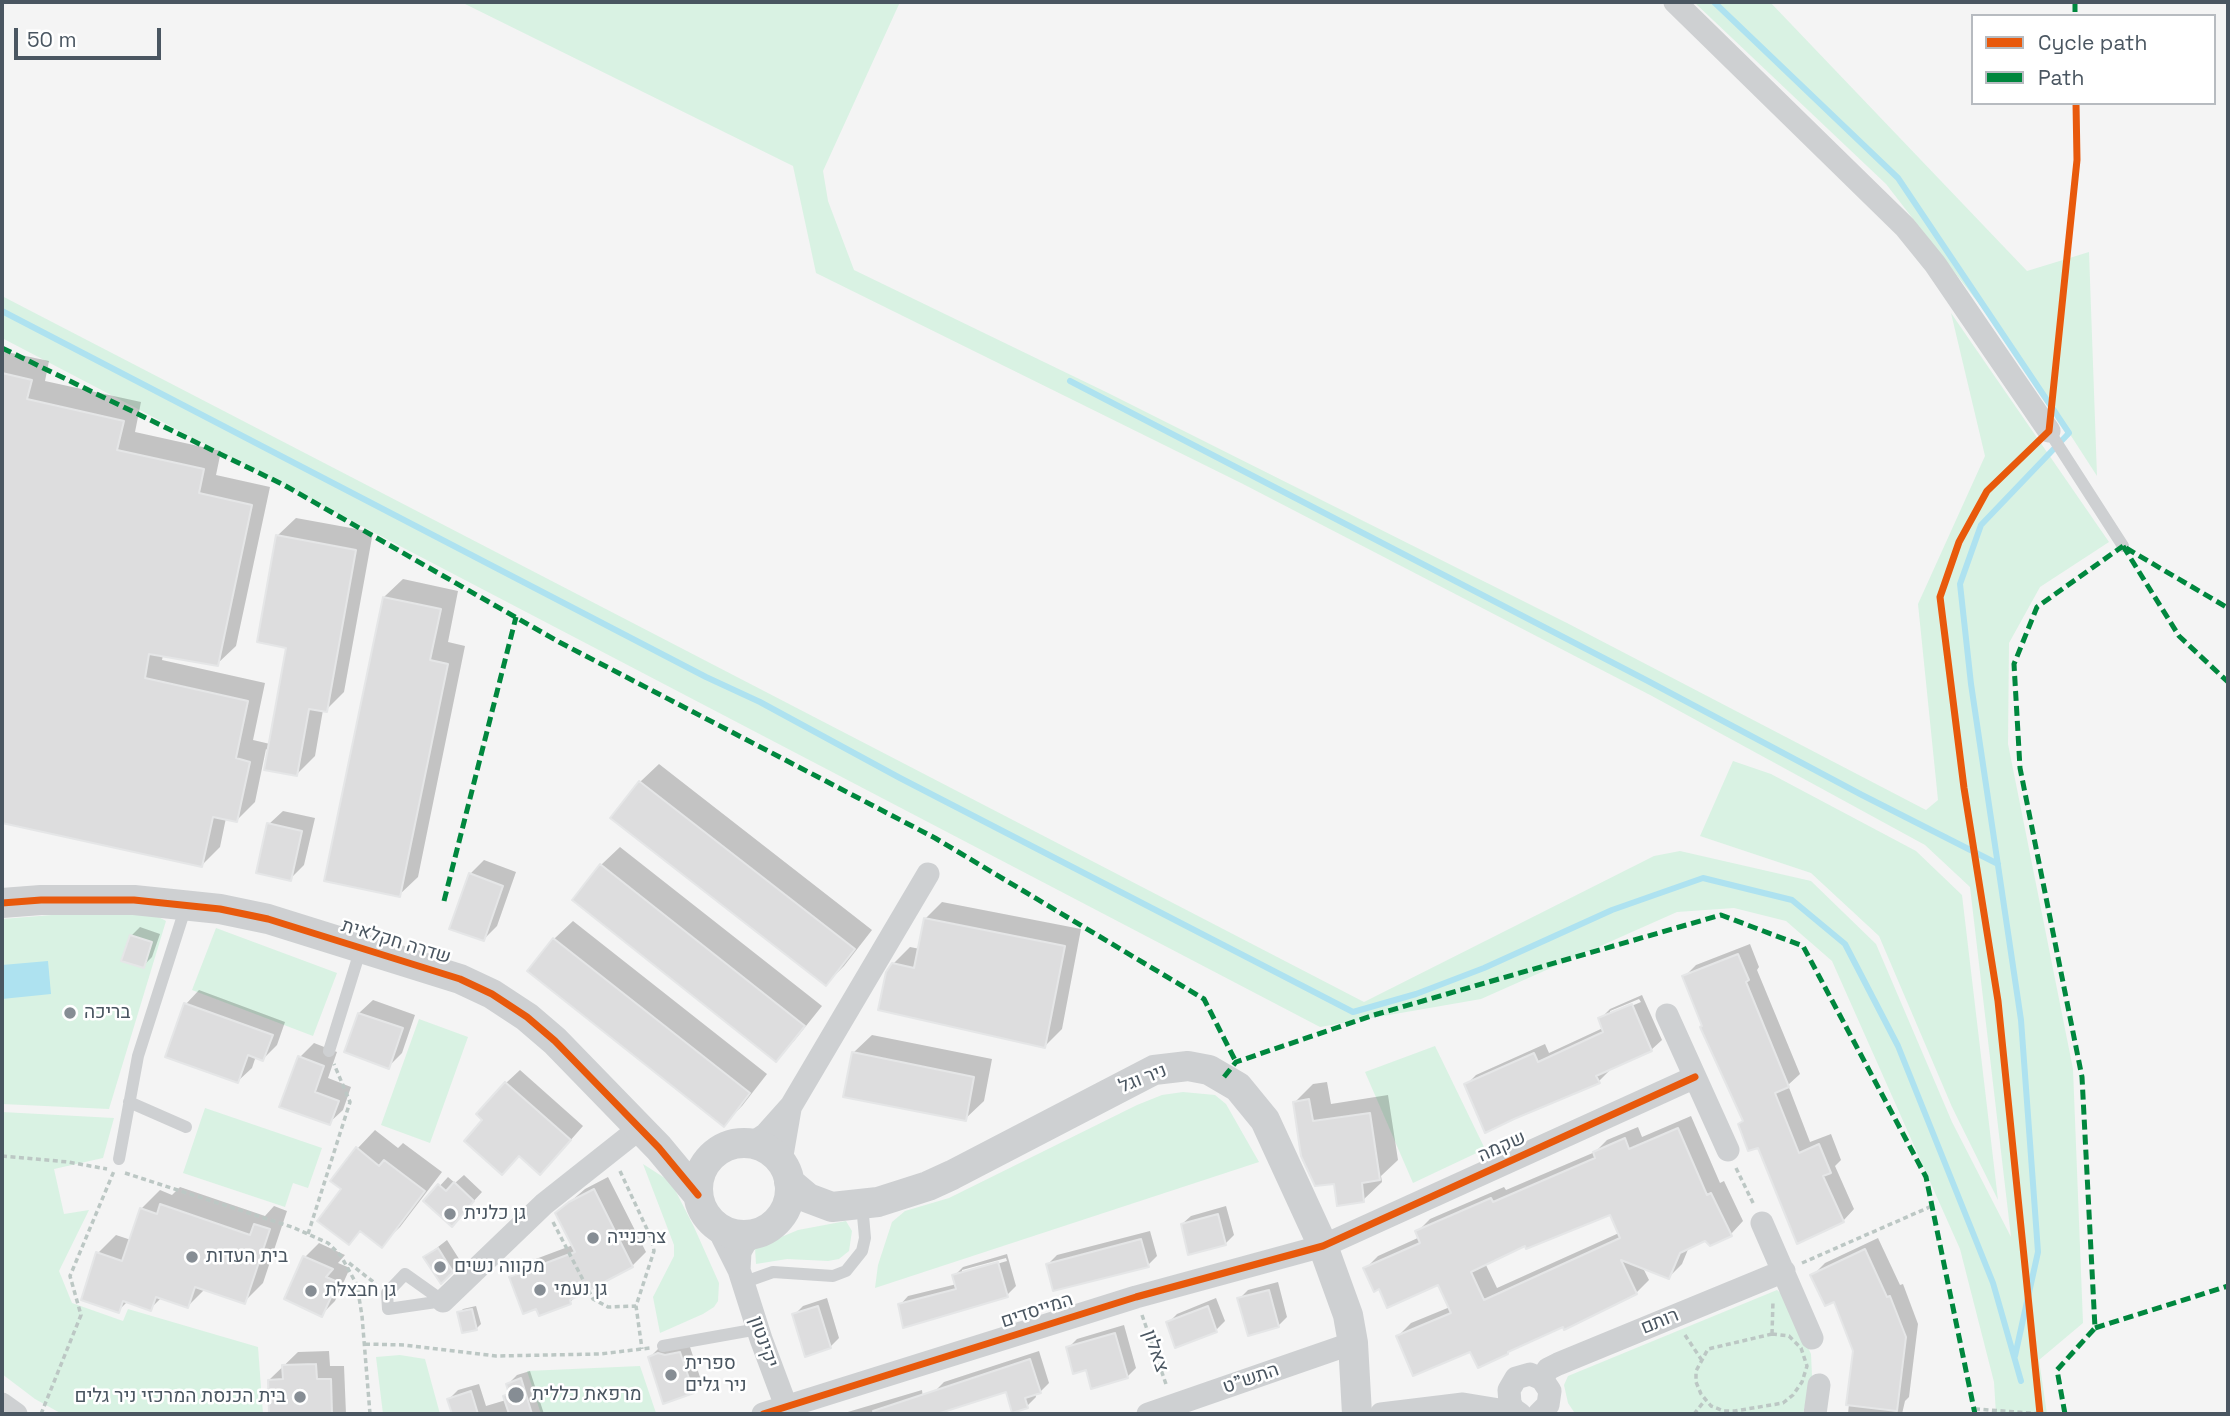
<!DOCTYPE html>
<html>
<head>
<meta charset="utf-8">
<style>
  body { margin:0 }
  #map { position:relative; width:2230px; height:1416px; overflow:hidden; background:#f4f4f4; font-family:"Space Grotesk",sans-serif }
  canvas { display:block }
  .frame { position:absolute; inset:0; border:4px solid #4a5661; pointer-events:none }
  .legend { position:absolute; left:1971px; top:14px; width:245px; height:91px; box-sizing:border-box; background:#fff; border:2px solid #b7bbc0; margin:0; padding:9px 12px; list-style:none; font-size:21px; color:#4a5661 }
  .legend li { display:flex; align-items:center; gap:14px; height:35px }
  .legend b { width:35px; border:2px solid #b7bbc0 }
  .scale { position:absolute; left:14px; top:28px; width:147px; height:32px; box-sizing:border-box; border:4px solid #4a5661; border-top:0; padding-left:9px; font-size:21px; line-height:24px; white-space:nowrap; color:#4a5661; -webkit-text-stroke:5px #fff; paint-order:stroke }
</style>
</head>
<body>
<div id="map">
<canvas width="2230" height="1416"></canvas>
<div class="frame"></div>
<ul class="legend">
<li><b style="height:9px;background:#e8590c"></b>Cycle path</li>
<li><b style="height:9px;background:#00873e"></b>Path</li>
</ul>
<div class="scale">50 m</div>
</div>
<script>
const g = document.querySelector('canvas').getContext('2d');
g.lineJoin = 'round';
function fillPath(path, color) {
  g.fillStyle = color;
  g.fill(path, 'evenodd');
}
function toPath(rows) {
  const path = new Path2D();
  for (const r of rows) {
    if (r.length === 3) {
      path.moveTo(r[0] + r[2], r[1]);
      path.arc(r[0], r[1], r[2], 0, 2 * Math.PI);
      continue;
    }
    path.moveTo(r[0], r[1]);
    for (let i = 2; i < r.length; i += 2) path.lineTo(r[i], r[i + 1]);
  }
  return path;
}
function trace(path, color, width, dash) {
  g.strokeStyle = color;
  g.lineWidth = width;
  g.lineCap = dash ? 'butt' : 'round';
  g.setLineDash(dash || []);
  g.stroke(path);
}
function label(font, color, halo, rows, align = 'center') {
  g.font = font + ' "Space Grotesk",Heebo,sans-serif';
  g.lineWidth = 5;
  g.setLineDash([]);
  g.textBaseline = 'middle';
  g.strokeStyle = halo;
  g.fillStyle = color;
  for (const [text, x, y, turn = 0] of rows) {
    g.save();
    g.translate(x, y);
    g.rotate((+turn || 0) * Math.PI / 180);
    g.textAlign = isNaN(turn) ? turn : align;
    if (halo) g.strokeText(text, 0, 0);
    g.fillText(text, 0, 0);
    g.restore();
  }
}
fillPath(toPath([
  [461,2,900,2,823,171,828,201,854,270,1106,392,1567,623,1926,810,1938,800,1918,604,1985,456,1951,313,2109,542,2040,587,2009,643,2008,744,2073,1069,2083,1323,2039,1360,2047,1414,1996,1414,1994,1382,1960,1249,1832,961,1786,921,1734,908,1677,912,1481,999,1320,1027,2,338,2,296,1364,1002,1654,856,1680,851,1811,881,1876,944,1952,1122,2011,1237,1970,887,1925,845,1652,696,1243,484,816,273,793,166],
  [1694,2,1770,2,2027,271,2089,252,2097,476,2018,354,1886,184],
  [1733,761,1771,774,1916,851,1962,895,1998,1200,1952,1107,1879,936,1811,873,1700,836],
  [114,910,155,915,166,921,109,1109,2,1104,2,919],
  [216,928,337,973,313,1036,192,990],
  [419,1019,468,1037,430,1143,381,1125],
  [1435,1046,1485,1149,1413,1183,1365,1072],
  [1183,1092,1215,1095,1226,1104,1259,1162,875,1288,878,1265,892,1222,905,1211,949,1198,1137,1105,1162,1095],
  [205,1108,322,1148,308,1188,293,1183,285,1207,183,1173],
  [2,1112,114,1118,103,1158,54,1169,64,1214,89,1210,59,1271,72,1303,123,1321,128,1309,258,1347,263,1414,62,1414,35,1399,2,1374],
  [643,1164,671,1182,694,1227,719,1283,718,1301,714,1307,703,1314,660,1333,653,1297,674,1256,674,1245],
  [846,1221,852,1231,849,1251,839,1259,828,1261,787,1259,756,1264,755,1248,798,1230],
  [1777,1290,1784,1296,1811,1354,1812,1376,1803,1414,1585,1414,1574,1412,1568,1403,1564,1385,1568,1376],
  [400,1355,425,1359,440,1414,383,1414,376,1357],
  [640,1366,656,1413,652,1414,541,1414,527,1371]
]), '#d9f2e3');
fillPath(toPath([
  [48,961,51,994,2,999,2,965]
]), '#aee2f0');
fillPath(toPath([
  [2,351,49,361,45,381,141,402,135,432,221,451,216,475,270,487,236,646,217,664,163,655,162,660,265,683,253,740,270,744,288,647,277,536,296,518,373,532,344,692,326,710,323,710,315,756,297,774,266,749,255,802,237,820,226,818,220,847,202,865,2,822],
  [403,579,458,591,448,642,465,646,418,877,399,895,384,597],
  [659,764,872,930,844,966,826,984,613,817,640,782],
  [283,811,315,818,304,865,290,879,269,824],
  [620,847,822,1006,794,1041,776,1059,574,900,601,865],
  [484,860,516,872,497,926,484,939,470,874],
  [942,902,1081,929,1062,1029,1045,1046,893,964,910,947,920,949,925,919],
  [573,921,767,1074,742,1106,724,1124,554,939],
  [140,927,160,934,152,957,143,966,131,936],
  [1750,944,1759,967,1757,970,1800,1074,1788,1085,1810,1142,1831,1134,1841,1160,1835,1166,1854,1209,1843,1221,1759,1145,1740,1124,1744,1120,1685,976,1696,965],
  [199,990,285,1022,277,1045,263,1059,256,1056,252,1068,238,1081,186,1004],
  [1642,995,1662,1040,1651,1050,1608,1069,1609,1071,1599,1081,1466,1085,1476,1075,1545,1044,1549,1053,1603,1028,1600,1019,1610,1009],
  [1639,999,1641,1002,1610,1015,1610,1011],
  [373,1000,415,1015,402,1053,388,1067,359,1013],
  [872,1035,992,1059,984,1101,965,1119,853,1053],
  [314,1043,337,1052,328,1078,351,1087,343,1110,329,1123,282,1106,300,1057],
  [520,1070,583,1126,554,1159,485,1120,506,1083],
  [1327,1082,1331,1104,1388,1095,1398,1160,1381,1176,1382,1182,1363,1200,1335,1182,1295,1102,1313,1084],
  [1691,1116,1720,1183,1724,1181,1743,1221,1731,1234,1705,1239,1689,1247,1682,1264,1669,1277,1642,1266,1649,1280,1636,1293,1512,1348,1507,1353,1398,1336,1411,1323,1450,1307,1439,1282,1380,1287,1366,1268,1378,1256,1420,1237,1417,1232,1430,1219,1504,1187,1506,1190,1595,1152,1607,1140,1638,1127,1642,1137],
  [1610,1213,1619,1233,1497,1288,1485,1263,1526,1244],
  [375,1130,398,1148,403,1143,442,1172,400,1227,381,1245,362,1230,349,1243,344,1189,357,1149],
  [464,1175,482,1192,460,1216,426,1201,448,1177,455,1183],
  [608,1177,646,1252,632,1266,580,1293,570,1302,511,1277,525,1263,573,1245,557,1213,585,1189],
  [180,1187,265,1216,274,1206,287,1211,263,1283,244,1302,205,1289,188,1306,162,1297,150,1309,128,1301,118,1311,98,1253,116,1235,131,1240,141,1209,160,1190,172,1195],
  [1226,1206,1234,1235,1225,1244,1182,1224,1191,1216],
  [1150,1231,1157,1256,1148,1265,1048,1264,1057,1255],
  [1878,1238,1900,1285,1903,1284,1918,1324,1909,1397,1905,1401,1902,1414,1848,1414,1854,1351,1835,1300,1812,1276,1825,1263],
  [447,1240,461,1262,441,1281,425,1257],
  [319,1243,345,1255,338,1263,350,1268,335,1301,321,1315,286,1299,305,1257],
  [1007,1254,1016,1286,1007,1295,900,1305,908,1296,957,1284,954,1276,963,1267],
  [1006,1258,1007,1261,962,1274,962,1270],
  [1278,1282,1287,1317,1278,1326,1239,1299,1248,1290],
  [827,1298,839,1338,830,1347,794,1315,803,1306],
  [1216,1298,1225,1321,1216,1330,1168,1323,1177,1314],
  [476,1306,481,1324,477,1328,464,1331,459,1313,463,1309],
  [1124,1325,1136,1368,1127,1377,1087,1368,1068,1348,1077,1339],
  [689,1344,702,1383,693,1392,650,1357,659,1348],
  [329,1351,330,1366,344,1366,346,1414,271,1414,269,1380,298,1352],
  [1039,1351,1049,1383,1040,1392,1035,1393,1036,1397,1027,1406,1007,1390,935,1391,944,1382],
  [530,1371,544,1414,454,1414,449,1399,458,1390,479,1384,486,1406,506,1400,505,1396,510,1391,508,1384,517,1375],
  [922,1390,924,1409,919,1414,841,1414]
]), '#0003');
trace(toPath([
  [1714,2,1898,178,2069,433,1981,525,1960,584,1971,684,2021,1020,2038,1252,2015,1356],
  [2,311,706,677,760,702,900,778,1353,1012,1416,994,1484,968,1612,910,1703,878,1792,900,1845,944,1898,1046,1993,1283,2021,1381],
  [1070,381,1646,680,1862,795,1998,864]
]), '#aee2f0', 6);
const building = toPath([
  [2,373,32,380,27,399,124,421,117,450,204,469,199,493,252,505,218,666,149,654,145,678,248,701,236,758,250,762,237,822,213,817,202,867,2,823,2,373],
  [276,535,356,550,327,712,309,709,297,776,264,770,286,648,257,642,276,535],
  [383,597,441,609,430,660,448,664,400,897,324,881,383,597],
  [639,781,855,949,826,986,610,818,639,781],
  [267,823,302,831,291,881,256,873,267,823],
  [600,864,805,1026,776,1062,572,900,600,864],
  [469,873,503,886,484,941,449,929,469,873],
  [924,918,1065,946,1045,1048,878,1010,886,972,892,963,914,968,924,918],
  [130,935,152,942,144,968,121,961,130,935],
  [553,938,750,1093,724,1127,527,971,553,938],
  [1738,954,1749,980,1746,982,1789,1087,1775,1093,1799,1153,1819,1144,1831,1173,1823,1176,1844,1222,1797,1244,1758,1148,1748,1151,1738,1124,1743,1121,1700,1027,1702,1026,1682,976,1738,954],
  [184,1003,273,1035,263,1061,248,1055,238,1083,165,1057,184,1003],
  [1632,1004,1652,1051,1596,1076,1600,1083,1514,1119,1485,1133,1464,1084,1534,1053,1538,1062,1603,1032,1598,1018,1632,1004],
  [358,1013,403,1028,389,1069,344,1052,358,1013],
  [852,1052,974,1077,966,1121,843,1097,852,1052],
  [298,1056,324,1066,315,1092,339,1101,330,1125,279,1107,298,1056],
  [505,1082,571,1140,540,1175,519,1156,502,1175,464,1141,482,1120,476,1114,505,1082],
  [1309,1099,1313,1121,1370,1113,1380,1180,1362,1183,1364,1202,1337,1206,1334,1184,1315,1186,1301,1156,1293,1102,1309,1099],
  [1678,1128,1707,1195,1711,1193,1732,1236,1710,1246,1705,1241,1680,1253,1669,1279,1621,1260,1637,1294,1564,1330,1563,1327,1508,1352,1508,1354,1478,1368,1470,1352,1413,1376,1396,1336,1451,1313,1438,1285,1387,1308,1379,1289,1374,1292,1363,1268,1420,1243,1415,1231,1491,1198,1493,1202,1595,1158,1593,1152,1625,1138,1629,1149,1678,1128],
  [1610,1215,1620,1238,1484,1300,1471,1272,1525,1246,1526,1249,1610,1215],
  [356,1147,379,1166,384,1160,425,1191,382,1248,360,1231,349,1245,317,1221,341,1189,330,1181,356,1147],
  [454,1182,474,1201,452,1227,423,1201,438,1184,446,1191,454,1182],
  [594,1189,633,1267,570,1300,571,1304,539,1316,536,1309,523,1314,509,1277,575,1252,555,1213,569,1202,594,1189],
  [160,1204,250,1235,254,1224,270,1229,245,1304,195,1287,188,1308,156,1297,151,1311,123,1301,119,1313,81,1300,96,1252,122,1261,140,1208,157,1214,160,1204],
  [1218,1214,1226,1245,1188,1255,1181,1224,1218,1214],
  [1141,1239,1149,1267,1053,1291,1046,1264,1141,1239],
  [438,1248,453,1272,441,1284,423,1257,438,1248],
  [1865,1249,1887,1297,1890,1296,1906,1337,1897,1411,1846,1405,1853,1351,1834,1302,1825,1306,1810,1275,1865,1249],
  [303,1256,333,1269,326,1277,338,1282,322,1317,284,1299,303,1256],
  [998,1262,1008,1297,903,1328,898,1304,956,1289,952,1275,998,1262],
  [1269,1290,1279,1327,1248,1336,1237,1298,1269,1290],
  [818,1306,831,1348,805,1357,792,1314,818,1306],
  [1208,1306,1217,1332,1175,1348,1166,1322,1208,1306],
  [472,1309,477,1330,462,1333,457,1312,472,1309],
  [1115,1333,1128,1378,1091,1389,1086,1370,1073,1374,1066,1347,1115,1333],
  [680,1352,694,1393,663,1404,648,1357,658,1353,665,1355,680,1352],
  [1030,1359,1041,1393,1025,1398,1028,1408,1012,1413,1006,1392,937,1414,874,1414,873,1411,1030,1359],
  [316,1364,317,1379,331,1379,332,1414,269,1414,268,1380,283,1379,282,1365,316,1364],
  [521,1378,532,1414,509,1414,503,1396,509,1394,506,1384,521,1378],
  [471,1391,478,1414,452,1414,447,1399,471,1391]
]);
fillPath(building, '#ddddde');
trace(building, '#e5e6e7', 2);
trace(toPath([
  [2,1156,68,1162,107,1169],
  [1736,1168,1754,1205],
  [620,1171,652,1240,654,1251,636,1306,642,1349],
  [125,1173,292,1227,328,1243,341,1256,357,1285,362,1316,370,1414],
  [553,1222,593,1299,608,1307,636,1306],
  [308,1234,350,1102,334,1064],
  [349,1263,376,1284],
  [1802,1263,1932,1206],
  [1142,1315,1167,1387],
  [1772,1334,1789,1336,1801,1348,1807,1366,1802,1382,1793,1395,1783,1403,1735,1411,1724,1411,1711,1406,1701,1394,1696,1382,1696,1371,1708,1349,1772,1334],
  [1772,1334,1773,1301],
  [1685,1335,1701,1359],
  [365,1344,404,1345,496,1356,600,1354,650,1348],
  [1975,1409,2044,1414],
  [41,1414,81,1315,70,1276,114,1171],
  [1694,1414,1706,1399]
]), '#bcc7c4', 3.5, [5, 3.5]);
trace(toPath([
  [2049,431,2123,546],
  [329,1051,361,948],
  [129,1102,186,1127],
  [119,1159,138,1056,186,906],
  [405,1274,443,1301,388,1309,387,1293,405,1274],
  [742,1283,773,1272,833,1276,846,1271,862,1251,865,1238,862,1204],
  [663,1346,758,1329]
]), '#ced0d2', 12);
trace(toPath([
  [1675,2,1905,227,1935,264,2049,431],
  [1667,1015,1728,1150],
  [751,1144,766,1134,791,1106,928,874],
  [781,1161,790,1109],
  [1762,1223,1812,1338],
  [717,1226,739,1270,761,1339,789,1414],
  [739,1270,740,1252,745,1243,755,1234],
  [443,1301,544,1204,640,1128],
  [1542,1379,1548,1369,1558,1364,1784,1271],
  [2,1404,16,1414],
  [763,1414,1136,1297,1323,1246,1695,1077],
  [1148,1414,1353,1343],
  [1381,1414,1463,1404,1518,1413],
  [1520,1414,1513,1409,1510,1403,1509,1390,1516,1378,1530,1374,1542,1379,1550,1391,1548,1405,1539,1414],
  [1815,1414,1819,1385]
]), '#ced0d2', 23);
trace(toPath([
  [2,903,41,900,134,900,220,909,268,919,460,979,492,994,527,1017,555,1041,659,1148,698,1195],
  [744,1189,46],
  [789,1182,808,1198,832,1207,878,1202,928,1186,952,1175,1154,1070,1188,1066,1209,1070,1238,1087,1265,1120,1323,1246,1348,1315,1353,1343,1357,1414]
]), '#ced0d2', 30);
trace(toPath([
  [2075,2,2075,16],
  [2,348,284,485,559,642,935,838,1204,999,1236,1062],
  [2123,546,2179,636,2228,682],
  [2126,548,2228,608],
  [444,901,516,617],
  [1224,1077,1236,1062,1374,1015,1721,915,1803,946,1926,1177,1975,1414],
  [2095,1328,2228,1286],
  [2065,1414,2057,1370,2095,1328,2082,1077,2020,768,2014,664,2037,607,2123,546]
]), '#00873e', 5, [10, 5]);
trace(toPath([
  [2,903,41,900,134,900,220,909,268,919,460,979,492,994,527,1017,555,1041,659,1148,698,1195],
  [763,1414,1136,1297,1323,1246,1695,1077],
  [2040,1414,1998,1001,1964,788,1940,597,1959,542,1987,491,2049,431,2077,160,2076,103]
]), '#e8590c', 7);
for (const [x, y, r, color] of [
  [70,1013,7,"#868d94"],
  [450,1214,7,"#868d94"],
  [593,1238,7,"#868d94"],
  [192,1257,7,"#868d94"],
  [440,1267,7,"#868d94"],
  [540,1290,7,"#868d94"],
  [311,1291,7,"#868d94"],
  [671,1375,7,"#868d94"],
  [516,1395,9,"#868d94"],
  [300,1397,7,"#868d94"]
]) {
  const dot = new Path2D();
  dot.arc(x, y, r, 0, 2 * Math.PI);
  g.fillStyle = color;
  g.fill(dot);
  trace(dot, '#fff', 2.5);
}
label('19px', '#4a5661', '#fff', [
  ["שדרה חקלאית",396,942,17],
  ["ניר וגל",1143,1079,-21],
  ["שקמה",1502,1147,-24],
  ["המייסדים",1037,1311,-18],
  ["רותם",1660,1322,-22],
  ["יקינטון",763,1342,71],
  ["צאלון",1155,1351,71],
  ["התש\"ט",1251,1379,-19]
]);
label('19px', '#4a5661', '#fff', [
  ["בריכה",84,1013],
  ["גן כלנית",464,1214],
  ["צרכנייה",607,1238],
  ["בית העדות",206,1257],
  ["מקווה נשים",454,1267],
  ["גן נעמי",554,1290],
  ["גן חבצלת",325,1291],
  ["ספרית",685,1364],
  ["ניר גלים",685,1386],
  ["מרפאת כללית",532,1395],
  ["בית הכנסת המרכזי ניר גלים",286,1397,"right"]
], 'left');
</script>
</body>
</html>
